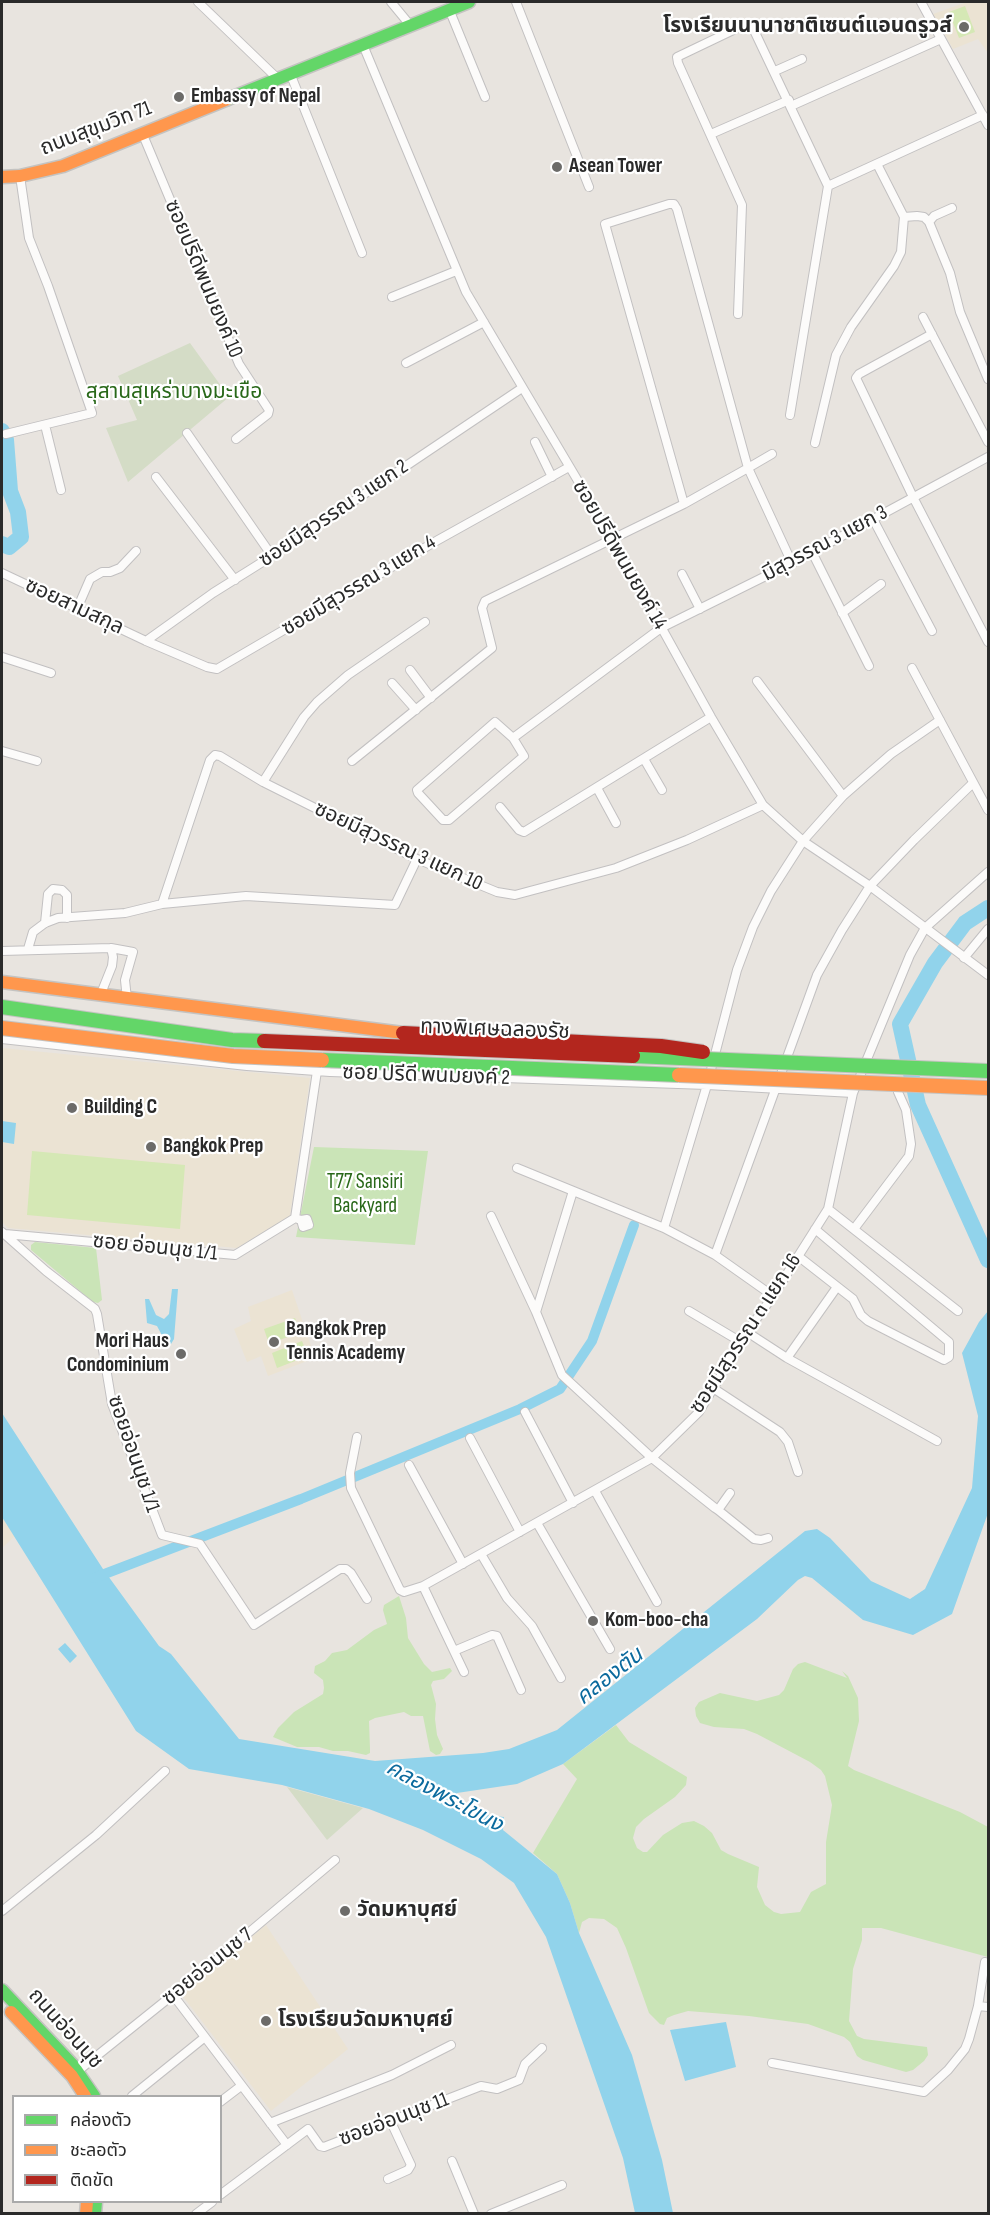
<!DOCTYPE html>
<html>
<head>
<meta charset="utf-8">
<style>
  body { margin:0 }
  #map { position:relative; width:990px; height:2215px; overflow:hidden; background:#e8e4df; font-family:"Sofia Sans Condensed","Noto Sans Thai",sans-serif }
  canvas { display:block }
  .frame { position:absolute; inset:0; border:3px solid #2a2a2a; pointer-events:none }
  .legend { position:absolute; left:12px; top:2095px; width:210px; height:108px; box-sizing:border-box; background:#fff; border:2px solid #aaa; margin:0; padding:8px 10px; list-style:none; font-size:18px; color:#2a2a2a }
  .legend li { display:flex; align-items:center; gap:12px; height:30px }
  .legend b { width:30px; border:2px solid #aaa }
</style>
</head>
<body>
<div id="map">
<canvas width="990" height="2215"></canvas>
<div class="frame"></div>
<ul class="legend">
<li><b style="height:8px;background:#63d668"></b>คล่องตัว</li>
<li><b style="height:8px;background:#ff974d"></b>ชะลอตัว</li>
<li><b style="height:8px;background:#b3261e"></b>ติดขัด</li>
</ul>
</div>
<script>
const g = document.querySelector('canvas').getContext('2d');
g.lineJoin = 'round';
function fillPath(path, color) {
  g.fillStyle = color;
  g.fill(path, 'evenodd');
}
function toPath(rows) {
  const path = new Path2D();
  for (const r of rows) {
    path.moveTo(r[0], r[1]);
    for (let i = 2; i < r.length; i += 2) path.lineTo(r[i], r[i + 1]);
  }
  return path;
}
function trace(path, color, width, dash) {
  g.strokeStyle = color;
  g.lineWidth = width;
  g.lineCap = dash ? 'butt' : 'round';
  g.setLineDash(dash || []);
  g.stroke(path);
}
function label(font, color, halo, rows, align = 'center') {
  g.font = font + ' "Sofia Sans Condensed","Noto Sans Thai",sans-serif';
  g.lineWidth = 4.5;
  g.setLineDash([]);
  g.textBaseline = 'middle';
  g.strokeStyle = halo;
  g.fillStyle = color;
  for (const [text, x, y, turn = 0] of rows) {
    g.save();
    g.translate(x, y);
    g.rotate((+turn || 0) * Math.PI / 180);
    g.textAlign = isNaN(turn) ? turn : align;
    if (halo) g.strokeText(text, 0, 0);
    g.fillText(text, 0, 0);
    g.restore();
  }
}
fillPath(toPath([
  [967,2,988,2,988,53,978,39,953,49,933,14],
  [2,1048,310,1078,290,1216,237,1248,8,1228,2,1222],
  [292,1290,315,1358,268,1376,261,1356,247,1362,234,1329,251,1321,248,1307],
  [2,1517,15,1536,2,1548],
  [266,1925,348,2049,271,2111,181,1994]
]), '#ebe3d3');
fillPath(toPath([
  [314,1147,428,1151,415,1245,296,1237],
  [35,1242,96,1248,102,1300,98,1303,93,1302,31,1250,31,1245],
  [399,1596,406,1618,408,1638,424,1664,432,1672,450,1668,452,1671,444,1679,433,1681,431,1685,436,1704,435,1719,437,1735,443,1749,440,1754,436,1755,430,1751,423,1716,411,1716,404,1712,375,1718,369,1721,370,1749,370,1753,366,1755,348,1751,333,1751,319,1747,297,1747,273,1737,278,1728,294,1712,323,1694,324,1688,323,1680,314,1673,315,1666,325,1661,332,1653,347,1650,374,1630,387,1624,383,1610,384,1605],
  [805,1662,847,1678,842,1671,848,1676,858,1698,859,1721,848,1766,854,1770,960,1812,988,1827,988,1957,881,1928,862,1928,862,1940,853,1969,849,2021,857,2036,864,2039,927,2047,928,2055,924,2061,913,2070,906,2072,863,2060,857,2056,850,2042,844,2037,808,2024,749,2016,688,2011,674,2015,667,2018,664,2025,660,2024,649,2013,626,1948,617,1928,604,1919,589,1918,582,1922,579,1933,570,1903,557,1874,533,1853,577,1779,563,1764,616,1725,629,1742,687,1777,686,1785,675,1797,644,1819,636,1827,633,1838,637,1848,643,1852,647,1852,663,1835,682,1823,694,1821,704,1826,712,1833,721,1850,728,1854,759,1867,757,1887,765,1905,774,1912,781,1914,800,1912,811,1892,826,1884,826,1842,832,1805,825,1776,821,1770,810,1762,757,1734,744,1729,714,1727,700,1723,696,1716,695,1708,699,1702,720,1693,757,1701,779,1695,784,1690,793,1669,798,1664]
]), '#cae4b7');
fillPath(toPath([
  [190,343,229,397,128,482,106,428,137,420,118,376],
  [287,1787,363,1808,327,1840]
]), '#d4dcc6');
fillPath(toPath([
  [965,6,975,32,959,38,949,12],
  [32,1151,185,1165,180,1229,27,1215],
  [295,1318,301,1332,269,1344,264,1329],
  [302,1341,308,1356,277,1368,272,1353]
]), '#d5e8b5');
fillPath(toPath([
  [2,1121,16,1123,14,1144,2,1142],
  [172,1289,178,1289,174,1339,171,1344,166,1343,157,1326,147,1323,145,1299,149,1299,156,1315,164,1319,169,1314],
  [988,1311,988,1513,952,1614,913,1635,863,1620,812,1578,805,1576,798,1580,757,1619,563,1764,517,1784,457,1793,458,1805,468,1806,469,1813,504,1817,503,1830,557,1874,570,1903,579,1933,632,2055,662,2160,673,2213,635,2213,623,2158,546,1937,514,1883,481,1859,423,1830,369,1809,282,1785,189,1769,136,1731,2,1517,2,1413,103,1569,159,1646,171,1654,239,1739,375,1761,483,1753,509,1749,557,1730,805,1531,817,1529,830,1538,871,1581,910,1599,925,1589,972,1488,978,1416,962,1353,979,1322],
  [65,1643,77,1656,70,1663,58,1649],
  [726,2022,736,2067,685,2081,670,2030]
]), '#91d3eb');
trace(toPath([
  [94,1578,301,1499,520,1409,560,1389,592,1341,634,1225]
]), '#91d3eb', 10);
trace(toPath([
  [2,431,6,440,10,491,18,512,21,537,9,547,2,544],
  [988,908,965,923,935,963,900,1024,918,1105,988,1260]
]), '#91d3eb', 16);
const street = toPath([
  [198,2,277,78],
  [391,2,410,25],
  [516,2,589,187],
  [921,2,988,125],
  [449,9,485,97],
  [363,45,466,292,613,540,711,717,763,805,803,841,870,886,988,975],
  [775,71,802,59],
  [290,73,362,253],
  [791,106,941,39],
  [711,134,789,100],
  [143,135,239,364,269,410,268,414,236,439],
  [828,186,983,115],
  [904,217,917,216,924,217,929,222,950,273,960,312,988,379],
  [929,222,934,216,952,208],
  [392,297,456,271],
  [738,314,742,205,678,63,677,57,746,24,751,24,828,186,790,415],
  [923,317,988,442],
  [932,334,859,374,856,378,913,497,988,642],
  [406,363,484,322],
  [45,425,61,490],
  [187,433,272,556],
  [6,434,92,413,48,286,29,238,20,176],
  [535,442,552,477],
  [815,443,836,355,851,327,894,266,901,252,904,217,877,164],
  [772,454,748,468,792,563],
  [156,477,235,580],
  [873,519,932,631],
  [812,552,869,666],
  [2,573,146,641,207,667,217,669,438,540,569,467],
  [682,574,700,609],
  [77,609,90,579,102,572,110,572,120,568,136,551],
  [842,613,881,584],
  [146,641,213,593,272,556,522,388],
  [2,657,51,673],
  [912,668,988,810],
  [410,670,431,698],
  [757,681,843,796],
  [392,683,416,710],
  [495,722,513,738,524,756,449,820,443,820,418,793,417,790,495,722],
  [513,738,661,628,792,563,988,457],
  [2,751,37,761],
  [644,759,662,790],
  [352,761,492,648,482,608,485,601,684,504,748,468,677,209,674,204,669,204,605,224,684,504],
  [263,782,304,717,317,702,348,675,425,622],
  [597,788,616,823],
  [500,807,519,830,524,832,711,717],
  [162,904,210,760,215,755,220,756,263,782,417,859,497,892,515,895,616,868,687,840,763,805],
  [45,923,48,894,53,889,62,890,67,895,67,918],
  [28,949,33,932,45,923,58,918,125,913,162,904,246,896,395,905,417,859],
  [2,951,111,948,133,952,125,980,127,999],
  [964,958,988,929],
  [100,996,112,966,113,957,111,948],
  [2,1039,247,1066,330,1072,707,1085,853,1093],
  [517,1168,664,1228,715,1255,773,1296],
  [573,1191,536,1312,562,1375,652,1458,715,1508,718,1510,730,1493],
  [828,1209,958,1311],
  [491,1216,536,1312],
  [295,1218,301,1220,307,1219,309,1225,303,1227,301,1220],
  [664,1228,707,1085,737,970,753,927,771,891,803,841,843,796,891,754,940,720],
  [854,1229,909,1156,911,1144,906,1110,898,1092],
  [2,1232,46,1271,95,1309,97,1314,112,1404,162,1535,200,1544,254,1625,340,1569,346,1569,351,1573,367,1599],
  [5,1234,235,1255,295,1218,317,1071],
  [715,1255,817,975,842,930,870,886,914,840,973,783],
  [798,1256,853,1299,861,1315,868,1321,944,1360,949,1357,949,1342,815,1229],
  [689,1311,741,1342],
  [747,1332,787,1358,937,1441],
  [787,1358,837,1287],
  [713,1388,780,1432,788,1442,798,1472],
  [525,1412,573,1503],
  [357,1437,350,1473,351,1488,400,1590,404,1592,423,1586,652,1458,699,1412,747,1332,773,1296,828,1209,853,1093,910,955,925,928,988,872],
  [470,1438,520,1532],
  [409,1465,463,1564],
  [595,1491,657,1602],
  [718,1510,754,1539,761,1540,768,1538],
  [537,1523,610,1649],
  [481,1554,507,1598,532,1626,561,1678],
  [423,1586,464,1672],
  [454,1651,492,1635,497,1636,521,1690],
  [2,1911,96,1835,165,1771],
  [173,1995,287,2145],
  [978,2006,985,1962],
  [772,2063,924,2092,948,2070,965,2049,969,2039,978,2006,988,2007],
  [78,2071,215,1961,335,1860],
  [132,2096,205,2037],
  [220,2102,241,2086],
  [270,2123,392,2075,451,2045],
  [452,2161,474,2214],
  [388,2179,408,2170,411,2165,391,2122],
  [220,2195,308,2129,320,2146,324,2147,481,2086,497,2089,519,2080,525,2064,542,2048],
  [196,2214,212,2202],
  [491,2214,562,2185]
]);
const fast = toPath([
  [228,99,469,2],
  [2,1990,72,2064,94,2096],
  [95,2214,96,2202]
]);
const slow = toPath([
  [2,177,20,176,63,166,228,99],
  [2,982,403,1033],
  [11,2012,72,2076,85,2096],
  [86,2214,87,2202]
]);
trace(street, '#c2c0c1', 10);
trace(fast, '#c4c3c1', 15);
trace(slow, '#c4c3c1', 15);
trace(street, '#fcfbfa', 8);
trace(fast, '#63d668', 12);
trace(slow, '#ff974d', 12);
const fastBridge = toPath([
  [2,1007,232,1040,264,1041],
  [633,1056,988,1071],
  [322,1060,679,1075]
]);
const slowBridge = toPath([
  [2,1028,233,1056,322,1060],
  [679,1075,988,1088]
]);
const jamBridge = toPath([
  [403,1033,661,1046,703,1052],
  [264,1041,633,1056]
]);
trace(fastBridge, '#c4c3c1', 16, []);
trace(slowBridge, '#c4c3c1', 16, []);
trace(jamBridge, '#c4c3c1', 16, []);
trace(fastBridge, '#63d668', 14);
trace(slowBridge, '#ff974d', 14);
trace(jamBridge, '#b3261e', 14);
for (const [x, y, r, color] of [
  [964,27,6,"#6c6b69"],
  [179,97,6,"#6c6b69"],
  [557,167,6,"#6c6b69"],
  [72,1108,6,"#6c6b69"],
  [151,1147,6,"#6c6b69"],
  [274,1342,6,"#6c6b69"],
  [181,1354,6,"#6c6b69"],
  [593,1621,6,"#6c6b69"],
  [345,1911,6,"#6c6b69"],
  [266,2021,6,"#6c6b69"]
]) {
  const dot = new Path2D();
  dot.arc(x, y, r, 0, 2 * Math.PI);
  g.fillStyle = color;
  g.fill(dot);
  trace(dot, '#fff', 2);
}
label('bold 21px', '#2a2a2a', '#fff', [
  ["โรงเรียนนานาชาติเซนต์แอนดรูวส์",952,27,"right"],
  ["Embassy of Nepal",191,97],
  ["Asean Tower",569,167],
  ["Building C",84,1108],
  ["Bangkok Prep",163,1147],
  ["Bangkok Prep",286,1330],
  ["Tennis Academy",286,1354],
  ["Mori Haus",169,1342,"right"],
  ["Condominium",169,1366,"right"],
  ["Kom-boo-cha",605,1621],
  ["วัดมหาบุศย์",357,1911],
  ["โรงเรียนวัดมหาบุศย์",278,2021]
], 'left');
label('21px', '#2a2a2a', '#fff', [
  ["ถนนสุขุมวิท 71",96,129,-21],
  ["ซอยปรีดีพนมยงค์ 10",203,279,67],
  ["ซอยมีสุวรรณ 3 แยก 2",334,514,-34],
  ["มีสุวรรณ 3 แยก 3",825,544,-28],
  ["ซอยปรีดีพนมยงค์ 14",619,555,60],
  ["ซอยมีสุวรรณ 3 แยก 4",359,586,-31],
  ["ซอยสามสกุล",74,607,25],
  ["ซอยมีสุวรรณ 3 แยก 10",398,847,25],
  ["ทางพิเศษฉลองรัช",495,1030,2],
  ["ซอย ปรีดี พนมยงค์ 2",426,1076,2],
  ["ซอย อ่อนนุช 1/1",155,1248,6],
  ["ซอยมีสุวรรณ ๓ แยก 16",746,1334,-57],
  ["ซอยอ่อนนุช 1/1",133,1454,71],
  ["ซอยอ่อนนุช 7",208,1967,-39],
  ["ถนนอ่อนนุช",65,2029,48],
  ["ซอยอ่อนนุช 11",394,2120,-21]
]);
label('21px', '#296819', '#fff', [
  ["สุสานสุเหร่าบางมะเขือ",174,393],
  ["T77 Sansiri",365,1183],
  ["Backyard",365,1207]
]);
label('italic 22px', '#0b6a9d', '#fff', [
  ["คลองตัน",610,1677,-38],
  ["คลองพระโขนง",444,1797,28]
]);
</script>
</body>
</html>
